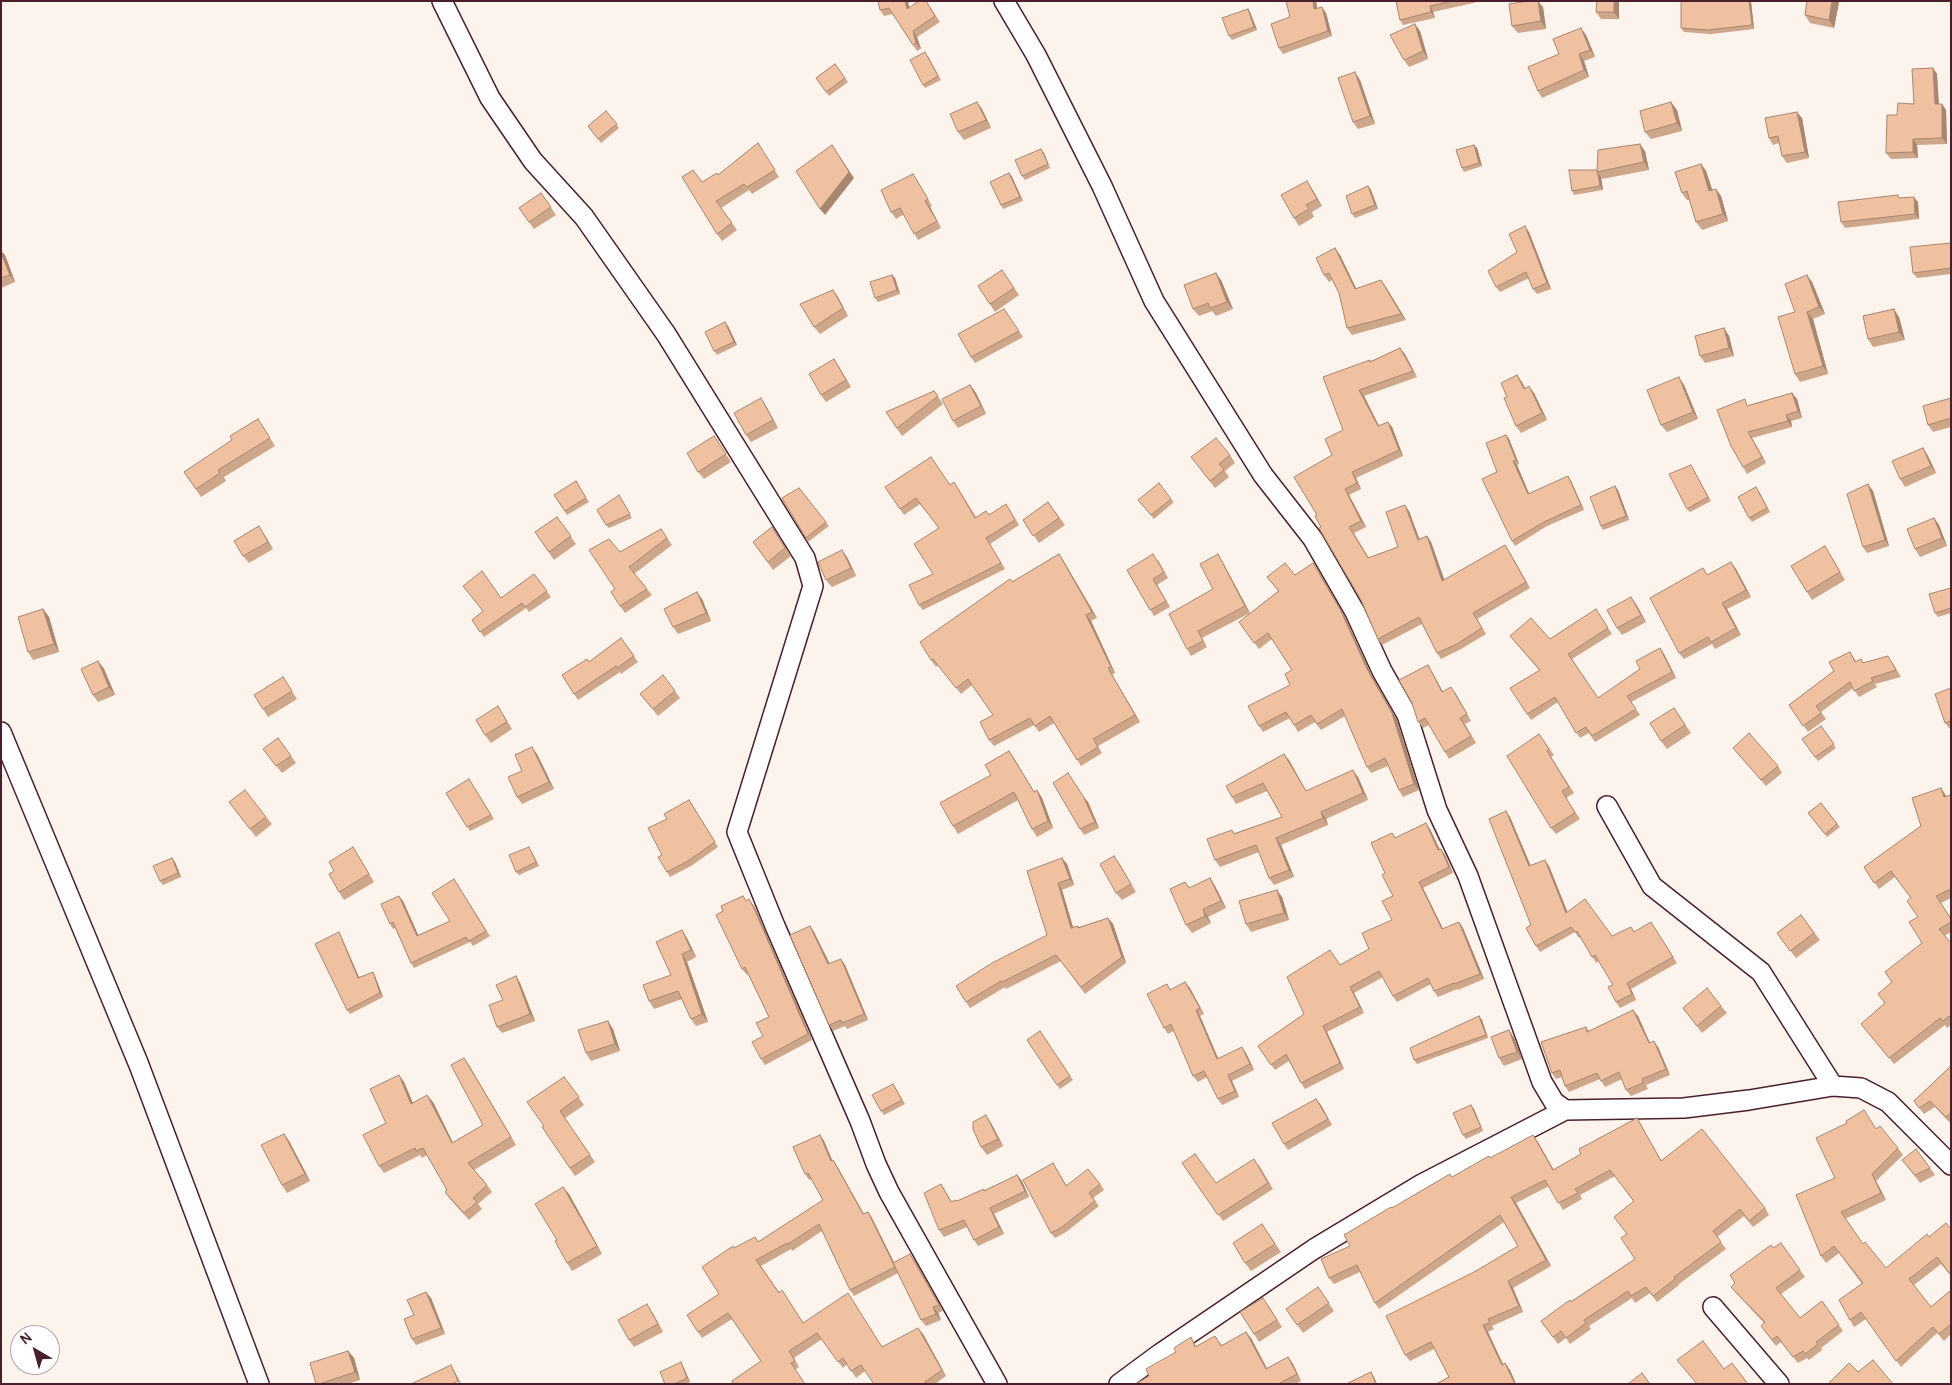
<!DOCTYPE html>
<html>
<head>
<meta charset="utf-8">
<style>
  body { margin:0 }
  #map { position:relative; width:1952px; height:1385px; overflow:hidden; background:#fcf3ec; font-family:Pangolin,sans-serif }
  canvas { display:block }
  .frame { position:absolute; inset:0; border:2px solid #4a1f2b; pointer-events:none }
  .north { position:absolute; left:10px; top:1325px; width:50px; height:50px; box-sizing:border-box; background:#fff; border:1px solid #b7a5aa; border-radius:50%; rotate:322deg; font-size:14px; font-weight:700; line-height:20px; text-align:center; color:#4a1f2b }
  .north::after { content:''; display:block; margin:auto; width:18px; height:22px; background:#4a1f2b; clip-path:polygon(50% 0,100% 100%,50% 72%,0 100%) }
</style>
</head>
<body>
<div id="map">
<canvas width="1952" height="1385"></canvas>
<div class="frame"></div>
<div class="north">N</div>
</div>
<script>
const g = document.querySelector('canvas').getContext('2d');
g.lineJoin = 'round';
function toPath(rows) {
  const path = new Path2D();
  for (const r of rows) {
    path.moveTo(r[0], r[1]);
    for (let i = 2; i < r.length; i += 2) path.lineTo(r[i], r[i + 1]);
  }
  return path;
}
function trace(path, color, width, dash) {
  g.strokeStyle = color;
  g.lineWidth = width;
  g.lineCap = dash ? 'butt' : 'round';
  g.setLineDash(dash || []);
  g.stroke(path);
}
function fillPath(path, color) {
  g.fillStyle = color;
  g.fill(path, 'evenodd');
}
const street = toPath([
  [442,1,490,98,533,161,584,217,666,334,805,558,813,586,737,832,775,926,860,1121,876,1164,889,1192,997,1384],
  [1004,1,1036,55,1102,186,1154,301,1263,475,1313,539,1355,612,1382,671,1407,715,1437,810,1468,876,1542,1082,1554,1102,1565,1110,1684,1108,1749,1100,1833,1086,1861,1088,1888,1102,1951,1165],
  [1,732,139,1065,259,1384],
  [1607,806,1652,886,1761,972,1833,1086],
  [1713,1307,1779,1384],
  [1119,1384,1161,1353,1314,1249,1422,1184,1565,1110]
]);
trace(street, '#4a1f2b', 22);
trace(street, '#fff', 19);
fillPath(toPath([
  [908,1,909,8,926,1,940,22,917,37,921,49,917,51,893,14,884,16,880,10],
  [1316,1,1317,8,1326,13,1332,36,1283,54,1279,48,1290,17],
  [1396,1,1482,1,1433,12,1435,18,1403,25,1400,20],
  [1597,1,1619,1,1619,19,1601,19,1596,12],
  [1751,1,1754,29,1711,34,1684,32,1681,28],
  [1807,1,1838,1,1839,2,1834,28,1810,23,1805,15],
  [1543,7,1546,29,1518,33,1512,26],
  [1248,9,1250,12,1257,30,1232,40,1229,36],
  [1420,31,1428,59,1409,67,1404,60],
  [1586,35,1595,57,1584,61,1589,77,1542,98,1538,91,1559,54],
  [928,56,941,80,925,88,923,85],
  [835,64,848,82,829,96,816,78],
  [1933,68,1937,74,1939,104,1942,104,1946,110,1947,144,1917,145,1918,158,1891,159,1886,153,1914,104],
  [1360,80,1375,124,1358,129,1353,122],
  [982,109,991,128,964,140,958,132],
  [1677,110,1682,131,1651,139,1645,132],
  [606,111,619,128,601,143,588,126],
  [1802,118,1809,158,1787,163,1782,156,1779,143,1773,145,1769,138],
  [758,143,779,177,752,194,749,190,721,208,737,230,722,241,717,234,702,182,718,175],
  [1477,148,1482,166,1464,172,1462,168],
  [1645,151,1649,170,1602,179,1601,177,1603,190,1574,195,1572,191,1597,170],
  [1044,153,1050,168,1025,180,1022,176],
  [1701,164,1706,171,1712,190,1721,196,1728,221,1702,230,1696,222,1689,200,1687,200,1682,193],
  [1009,173,1012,177,1023,201,1003,209,1001,205],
  [917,180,932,206,930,207,941,228,918,240,904,214,896,219,891,212],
  [1307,181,1312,189,1322,206,1312,212,1314,217,1299,226,1294,218],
  [1368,186,1371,190,1378,209,1355,218,1352,214],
  [541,193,556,215,534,229,519,208],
  [1918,202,1919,219,1845,228,1841,222],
  [1529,232,1551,289,1537,294,1533,289,1529,278,1500,292,1496,287],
  [1951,243,1951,274,1917,278,1913,273],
  [1335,248,1340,255,1356,289,1381,280,1406,320,1352,335,1347,328,1339,293,1332,280,1329,282,1324,275],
  [1,251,5,255,15,282,1,288],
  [1002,270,1019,295,995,312,978,286],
  [892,275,895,278,900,294,878,302,875,298],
  [1221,280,1233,309,1216,316,1212,311,1199,316,1193,309],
  [1812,282,1825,314,1813,319,1828,374,1800,382,1795,374,1795,312],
  [833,290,848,316,820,334,814,327],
  [1004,309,1023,337,975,363,971,357],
  [1899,317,1905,340,1873,347,1868,339],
  [728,326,737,345,717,355,714,351],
  [1724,328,1729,336,1734,356,1705,363,1700,356],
  [1400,348,1417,377,1364,396,1379,426,1392,427,1403,456,1356,478,1361,489,1349,495,1366,527,1354,533,1369,558,1398,547,1409,511,1419,539,1427,536,1431,542,1444,580,1505,545,1530,588,1477,619,1486,634,1461,649,1441,659,1437,653,1422,624,1382,645,1378,639,1361,600,1321,527,1317,515,1332,455,1343,430,1371,361],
  [834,359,851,387,826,402,821,395],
  [1517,375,1525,388,1534,393,1547,420,1521,433,1516,426,1507,397],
  [970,385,976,393,986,414,958,428,953,421],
  [1684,385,1698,419,1667,432,1661,425],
  [934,391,943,404,902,436,886,412],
  [1792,393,1797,399,1802,418,1791,421,1792,427,1752,438,1766,463,1747,474,1743,467,1749,405],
  [1951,398,1951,427,1933,432,1928,425],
  [766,406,778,428,751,442,746,435],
  [263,427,275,446,224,477,226,481,201,497,184,472],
  [1506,435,1509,439,1519,464,1517,465,1529,494,1571,481,1584,510,1547,526,1515,546,1512,541,1497,472],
  [714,436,731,462,704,479,698,472],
  [1923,448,1928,456,1936,473,1905,487,1900,479],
  [1230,455,1235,463,1225,471,1229,477,1215,488,1191,457],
  [1693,469,1711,501,1690,512,1687,509],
  [576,481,589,502,567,515,554,495],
  [950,485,958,488,976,517,1010,510,1019,525,990,544,1005,569,923,610,919,605,933,574,939,528,920,504,904,515,885,487],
  [799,488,829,526,808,542,806,538],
  [1618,490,1629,520,1603,530,1601,526],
  [1759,491,1770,512,1752,522,1749,518],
  [1873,491,1889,546,1867,553,1863,547],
  [619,495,632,518,609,528,606,525],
  [1171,499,1174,502,1154,519,1141,503],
  [1048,502,1065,525,1039,543,1023,520],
  [557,517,576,544,554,560,535,532],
  [1934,518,1939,525,1947,546,1920,557,1915,549],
  [772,527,791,556,773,570,753,542],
  [661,529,672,545,634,574,647,589,652,595,625,613,620,606,615,589,620,552],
  [264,534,273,549,249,563,243,556],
  [1059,554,1063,560,1097,618,1091,621,1115,673,1112,675,1140,722,1098,746,1102,753,1081,766,1054,723,1039,732,1034,725,994,746,989,740,993,715,972,685,961,694,938,665,936,667,931,660,1012,582],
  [1218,554,1222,561,1250,613,1202,638,1207,647,1191,656,1187,649,1213,589],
  [1830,554,1845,580,1812,600,1807,592],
  [847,557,856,576,832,587,826,580],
  [1158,560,1168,578,1157,585,1170,607,1154,616,1127,570],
  [1736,569,1751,597,1727,609,1741,635,1715,649,1712,644,1684,659,1679,653,1708,575],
  [1318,570,1345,617,1372,676,1397,720,1419,790,1403,797,1399,790,1388,766,1371,773,1367,767,1345,716,1321,730,1315,722,1298,732,1290,718,1263,732,1259,726,1290,685,1292,670,1272,639,1259,649,1239,622,1278,591,1267,577,1295,575],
  [534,574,551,597,529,612,526,608,484,637,472,620],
  [1951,588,1951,613,1938,617,1935,613],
  [702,599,711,621,678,634,673,627],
  [1636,604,1646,622,1622,635,1617,628],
  [43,609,49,617,59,652,33,660,28,652],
  [1596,609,1612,634,1572,659,1598,698,1640,669,1660,648,1664,654,1676,678,1631,702,1640,715,1595,742,1589,733,1580,738,1558,702,1531,720,1527,714,1539,670,1510,636,1550,639],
  [621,638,638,662,621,674,620,672,578,700,562,675,589,662],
  [1850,652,1856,661,1864,663,1892,662,1901,677,1875,684,1877,687,1859,697,1853,688,1821,712,1826,719,1808,732,1789,705,1834,671],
  [98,661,104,669,115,695,98,702,93,695],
  [1428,665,1432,672,1443,692,1456,694,1471,721,1465,724,1476,743,1449,759,1429,725,1423,728,1418,722],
  [288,685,297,699,268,717,263,709],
  [1951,688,1951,729,1950,729,1945,723],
  [675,691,680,698,658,716,640,694],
  [1674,708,1691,733,1667,749,1661,741],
  [503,714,512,729,491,743,485,735],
  [1821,726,1836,748,1818,761,1802,739],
  [1539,734,1554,755,1551,757,1574,793,1566,798,1580,819,1556,834,1551,828],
  [278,738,296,763,282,773,263,749],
  [1733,748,1778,766,1782,773,1766,786,1738,754],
  [1009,751,1034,792,1037,790,1042,798,1053,828,1037,837,1032,829,1018,800,958,834,953,826],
  [537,754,554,789,522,804,517,797,522,771],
  [1289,760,1306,791,1358,777,1368,800,1326,819,1328,825,1281,845,1294,877,1274,885,1269,878,1259,852,1220,867,1215,860,1235,833,1282,817,1267,791,1236,804,1232,797],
  [469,779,494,819,470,831,446,793],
  [1941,788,1946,796,1951,795,1951,898,1941,903,1951,918,1951,932,1944,936,1951,943,1951,1025,1947,1028,1945,1025,1894,1064,1861,1024,1885,1003,1878,994,1892,983,1885,972,1922,943,1918,917,1911,898,1895,877,1879,889,1864,867,1921,826],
  [689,800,718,847,691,866,670,877,667,872,662,855,667,819],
  [229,802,266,817,272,824,256,837],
  [1088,802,1099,828,1084,835,1080,829],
  [1821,803,1840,827,1827,837,1808,813],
  [1510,817,1531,866,1549,866,1567,912,1612,936,1655,928,1677,963,1631,989,1636,1000,1620,1008,1616,1002,1613,985,1599,961,1596,963,1580,937,1579,938,1575,932,1540,952,1536,946,1531,925],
  [1430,829,1440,849,1445,855,1453,873,1423,888,1443,929,1459,922,1463,928,1484,979,1458,990,1457,989,1438,997,1434,991,1431,984,1397,1002,1393,996,1383,977,1354,993,1364,1013,1327,1032,1344,1069,1305,1089,1301,1083,1289,1061,1275,1070,1258,1046,1304,1014,1340,965,1369,949,1392,920,1393,896,1385,873],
  [353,847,374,882,344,900,339,892,334,871],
  [531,851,539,866,519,875,516,872],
  [1114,856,1136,892,1122,900,1116,893],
  [1062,858,1067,864,1074,885,1062,890,1073,927,1078,926,1079,927,1108,918,1113,924,1126,963,1085,994,1061,961,1006,989,1005,987,970,1008,966,1002,1047,935],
  [175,862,181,877,163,885,160,881],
  [1210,878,1215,886,1226,908,1208,917,1211,923,1192,933,1186,925,1185,882,1190,888],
  [454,879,490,936,473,946,470,942,414,968,411,963,395,928,393,929,390,924,403,901,418,935,450,921],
  [1282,897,1289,920,1251,932,1246,924],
  [746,900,754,905,757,912,812,1040,765,1065,761,1059,763,1036,769,1017,748,974,747,975,742,969],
  [1801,915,1820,940,1796,958,1777,933],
  [810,926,814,932,829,964,845,965,868,1020,847,1029,845,1026,833,1031,829,1025],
  [341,936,359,977,375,976,383,997,350,1014,347,1010],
  [687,938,696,957,687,962,708,1022,696,1026,691,1019,682,999,654,1009,649,1001,671,975],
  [516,976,520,983,535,1021,502,1033,497,1027,503,1000],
  [1185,982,1204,1014,1200,1016,1218,1058,1246,1053,1254,1070,1232,1081,1239,1097,1222,1105,1218,1099,1207,1077,1198,1082,1193,1076,1174,1031,1168,1034,1164,1028,1171,990],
  [1721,1006,1727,1013,1702,1033,1683,1008],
  [1479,1016,1482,1020,1488,1038,1417,1064,1414,1060],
  [1638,1016,1650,1043,1658,1047,1670,1075,1646,1085,1648,1089,1631,1096,1626,1090,1622,1079,1605,1087,1600,1079,1569,1092,1565,1086,1562,1077,1556,1079,1552,1073,1586,1027,1589,1031],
  [613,1029,620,1051,591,1061,586,1053],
  [1509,1030,1514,1038,1522,1059,1504,1066,1499,1058],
  [1040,1031,1073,1080,1060,1089,1027,1040],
  [464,1058,516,1145,474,1170,487,1185,492,1192,478,1204,482,1209,469,1220,450,1199,445,1192,447,1190,427,1155,422,1158,420,1155,384,1173,379,1166,386,1123,404,1082,413,1103,433,1102,453,1143,483,1125],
  [1951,1066,1951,1124,1935,1107,1924,1114,1914,1101],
  [564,1077,584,1105,565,1118,595,1162,575,1176,542,1127,544,1126],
  [893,1084,905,1104,884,1115,881,1111],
  [1316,1099,1332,1125,1288,1150,1284,1144],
  [1474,1109,1483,1131,1466,1139,1463,1135],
  [991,1123,1003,1146,987,1155,981,1147],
  [1641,1125,1661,1160,1765,1208,1769,1215,1753,1227,1744,1216,1717,1237,1726,1249,1679,1284,1679,1285,1657,1302,1650,1293,1635,1303,1632,1298,1589,1326,1591,1329,1570,1344,1566,1338,1558,1344,1541,1321,1635,1259,1626,1234,1633,1201,1615,1176,1580,1195,1582,1199,1563,1210,1549,1186,1516,1203,1551,1266,1513,1288,1523,1312,1492,1326,1494,1329,1488,1332,1503,1364,1505,1363,1510,1370,1516,1384,1436,1384,1449,1377,1434,1349,1410,1361,1405,1355,1476,1271,1518,1246,1504,1222,1379,1309,1375,1303,1360,1272,1334,1284,1329,1278,1350,1246,1392,1208,1490,1158,1538,1142,1554,1170],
  [1877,1129,1898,1148,1903,1155,1876,1181,1886,1200,1845,1219,1863,1244,1886,1268,1929,1237,1951,1229,1951,1276,1941,1264,1914,1285,1931,1307,1951,1290,1951,1334,1944,1341,1937,1333,1901,1367,1866,1319,1854,1327,1850,1320,1862,1284,1839,1253,1826,1263,1821,1256,1835,1178],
  [284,1134,289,1141,310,1181,287,1193,282,1185],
  [820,1135,824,1141,832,1160,833,1160,837,1166,864,1214,868,1212,872,1218,894,1262,914,1260,943,1311,938,1313,941,1320,926,1326,921,1320,898,1273,854,1296,850,1290,822,1231,792,1251,791,1249,761,1266,779,1292,803,1322,883,1346,923,1334,946,1376,935,1384,874,1384,865,1371,856,1378,847,1364,843,1368,822,1339,794,1358,799,1367,795,1370,761,1361,732,1319,702,1338,687,1315,719,1294,734,1248,758,1242,823,1200,811,1179,809,1180,805,1174],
  [1902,1160,1930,1168,1935,1175,1920,1183],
  [1182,1163,1216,1183,1259,1165,1273,1189,1223,1221],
  [1057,1169,1066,1185,1100,1184,1104,1190,1093,1198,1099,1206,1066,1232,1055,1238,1051,1233],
  [1017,1175,1022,1181,1029,1197,994,1214,1004,1234,978,1246,974,1240,967,1227,944,1237,939,1230,941,1184,952,1202,957,1201,985,1190],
  [569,1194,602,1254,572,1271,567,1263,557,1240],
  [1262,1224,1281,1252,1251,1271,1245,1263],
  [1781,1243,1805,1277,1781,1294,1800,1318,1822,1301,1843,1331,1821,1348,1822,1350,1809,1360,1807,1358,1798,1363,1781,1342,1776,1346,1761,1326,1764,1323,1736,1293,1731,1287,1773,1248],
  [1318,1287,1334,1311,1303,1333,1286,1309],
  [431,1298,445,1334,416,1345,412,1339,414,1315],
  [1268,1305,1282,1327,1259,1342,1254,1334],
  [652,1312,663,1332,634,1347,629,1340],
  [1191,1337,1196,1346,1220,1342,1221,1345,1251,1338,1267,1368,1288,1357,1293,1364,1301,1381,1295,1384,1136,1384,1149,1376],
  [348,1351,354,1358,360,1380,348,1384,316,1384],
  [683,1366,690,1382,686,1384,665,1384]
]), '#cea68a');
fillPath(toPath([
  [905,1,908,1,911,15,907,9],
  [1313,1,1316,1,1318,14,1314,9],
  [1538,1,1543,7,1546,29,1541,21],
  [1614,1,1619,1,1619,19,1614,12],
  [1749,1,1751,1,1754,29,1752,25],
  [1832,1,1838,1,1839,2,1834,28,1829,20],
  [1430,6,1433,12,1435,18,1431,12],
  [1322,7,1326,13,1332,36,1328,31],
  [1248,9,1250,12,1257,30,1254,27],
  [1415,24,1420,31,1428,59,1423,51],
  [1581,28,1586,35,1595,57,1590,50],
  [913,31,917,37,921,49,916,43],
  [1579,54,1584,61,1589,77,1584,70],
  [1933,68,1937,74,1939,110,1935,104],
  [1355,72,1360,80,1375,124,1370,116],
  [977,102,982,109,991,128,986,120],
  [1671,102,1677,110,1682,131,1677,123],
  [1942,104,1946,110,1947,144,1942,138],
  [1797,112,1802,118,1809,158,1805,152],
  [1913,139,1917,145,1918,158,1913,152],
  [1640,144,1645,151,1649,170,1644,162],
  [832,145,854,178,825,215,820,209],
  [1474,145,1477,148,1482,166,1479,163],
  [1041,149,1044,153,1050,168,1048,164],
  [1701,164,1706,171,1715,198,1709,191],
  [1009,173,1012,177,1023,201,1020,197],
  [1598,173,1601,177,1603,190,1600,186],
  [1307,181,1312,189,1322,206,1317,199],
  [1368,186,1371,190,1378,209,1375,205],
  [1716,189,1721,196,1728,221,1723,214],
  [1914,197,1918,202,1919,219,1915,214],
  [925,201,930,207,941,228,937,221],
  [1525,226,1529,232,1551,289,1547,283],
  [1335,248,1340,255,1360,296,1355,289],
  [1,251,5,255,15,282,10,275,1,253],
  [1216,273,1221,280,1233,309,1227,302],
  [892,275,895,278,900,294,897,290],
  [1807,275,1812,282,1825,314,1819,307],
  [1381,280,1386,287,1406,320,1401,314],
  [833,290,838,297,848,316,843,308],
  [1894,309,1899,317,1905,340,1899,332],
  [1807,312,1813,319,1828,374,1823,366],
  [725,322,728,326,737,345,734,342],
  [1724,328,1729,336,1734,356,1729,348],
  [1400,348,1405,354,1417,377,1413,371],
  [834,359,839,367,851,387,846,380],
  [1517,375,1522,382,1529,396,1524,389],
  [1679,377,1684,385,1698,419,1693,412],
  [970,385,976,393,986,414,981,406],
  [1529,386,1534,393,1547,420,1542,413],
  [1359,390,1364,396,1382,432,1378,426],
  [1792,393,1797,399,1802,418,1798,411],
  [761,398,766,406,778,428,773,420],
  [1786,415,1791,421,1792,427,1788,421],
  [1388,422,1392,427,1403,456,1399,450],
  [1748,432,1752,438,1766,463,1762,457],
  [1506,435,1509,439,1519,464,1516,460],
  [1923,448,1928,456,1936,473,1931,466],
  [1513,461,1517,465,1531,498,1528,494],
  [1352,472,1356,478,1361,489,1357,483],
  [1568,476,1571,481,1584,510,1581,505],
  [1868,484,1873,491,1889,546,1885,540],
  [1615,486,1618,490,1629,520,1626,516],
  [1345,489,1349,495,1366,527,1361,521],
  [1405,505,1409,511,1422,546,1418,540],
  [1934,518,1939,525,1947,546,1942,538],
  [259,526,264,534,273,549,268,542],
  [1427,536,1431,542,1447,587,1442,581],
  [1505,545,1509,551,1530,588,1526,582],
  [842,550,847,557,856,576,851,568],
  [1059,554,1063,560,1097,618,1092,612],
  [1218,554,1222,561,1250,613,1245,606],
  [1731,562,1736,569,1751,597,1746,590],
  [1313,563,1345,617,1372,676,1397,720,1419,790,1414,784,1367,669],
  [1153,579,1157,585,1170,607,1166,601],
  [697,592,702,599,711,621,706,613],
  [1631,597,1636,604,1646,622,1641,615],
  [1722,603,1727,609,1741,635,1736,628],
  [43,609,49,617,59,652,54,644],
  [1086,615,1091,621,1115,673,1111,667],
  [1660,648,1664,654,1676,678,1672,672],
  [98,661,104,669,115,695,109,687],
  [1428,665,1432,672,1447,699,1442,692],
  [1108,668,1112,675,1140,722,1135,715],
  [1451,687,1456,694,1471,721,1467,714],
  [532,747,537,754,554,789,549,782],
  [1009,751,1014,758,1039,800,1034,792],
  [1284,754,1289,760,1310,798,1306,791],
  [1353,770,1358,777,1368,800,1363,793],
  [1941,788,1945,794,1949,804,1944,797],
  [1037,790,1042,798,1053,828,1048,821],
  [1083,796,1088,802,1099,828,1095,822],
  [1506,811,1510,817,1533,872,1529,866],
  [1321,812,1326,819,1328,825,1323,818],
  [1426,823,1430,829,1442,856,1438,850],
  [1276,838,1281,845,1294,877,1289,870],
  [529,847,531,851,539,866,536,862],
  [1441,849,1445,855,1453,873,1449,867],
  [1114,856,1119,863,1136,892,1131,884],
  [172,858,175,862,181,877,178,873],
  [1062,858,1067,864,1074,885,1070,879],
  [1545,860,1549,866,1570,918,1566,913],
  [1210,878,1215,886,1226,908,1221,901],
  [1419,882,1423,888,1446,935,1442,929],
  [1058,883,1062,890,1075,934,1071,928],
  [1277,890,1282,897,1289,920,1284,913],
  [399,896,403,901,421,941,417,936],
  [749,899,757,912,812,1040,808,1034],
  [1203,909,1208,917,1211,923,1205,916],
  [1108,918,1113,924,1126,963,1122,957],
  [1459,922,1463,928,1484,979,1480,974],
  [810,926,814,932,833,970,828,964],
  [682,930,687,938,696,957,691,950],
  [339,932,341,936,361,982,358,978],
  [682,954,687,962,708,1022,702,1014],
  [841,959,845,965,868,1020,864,1014],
  [373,972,375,976,383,997,380,993],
  [516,976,520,983,535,1021,530,1014],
  [1185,982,1190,988,1204,1014,1200,1008],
  [1627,983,1631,989,1636,1000,1632,994],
  [1350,987,1354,993,1364,1013,1360,1007],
  [1196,1010,1200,1016,1221,1065,1217,1059],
  [1633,1010,1638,1016,1653,1050,1649,1043],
  [1479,1016,1482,1020,1488,1038,1486,1035],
  [608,1021,613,1029,620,1051,615,1044],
  [1323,1026,1327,1032,1344,1069,1340,1063],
  [1509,1030,1514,1038,1522,1059,1517,1052],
  [1654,1041,1658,1047,1670,1075,1666,1069],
  [1242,1047,1246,1053,1254,1070,1250,1064],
  [464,1058,469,1065,516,1145,511,1137],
  [399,1075,404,1082,416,1111,411,1104],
  [1228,1075,1232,1081,1239,1097,1235,1091],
  [427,1095,433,1102,457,1151,452,1143],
  [1316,1099,1321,1105,1332,1125,1328,1119],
  [1471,1105,1474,1109,1483,1131,1481,1127],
  [986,1115,991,1123,1003,1146,998,1139],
  [284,1134,289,1141,310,1181,305,1174],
  [820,1135,824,1141,835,1167,831,1161],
  [1533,1135,1538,1142,1557,1177],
  [833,1160,837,1166,867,1220,863,1214],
  [1872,1174,1876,1181,1886,1200,1881,1193],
  [1017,1175,1022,1181,1029,1197,1025,1191],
  [563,1187,569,1194,602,1254,597,1246],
  [1511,1197,1516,1203,1551,1266,1546,1260],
  [990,1208,994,1214,1004,1234,999,1227],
  [868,1212,872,1218,899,1273,895,1267],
  [910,1254,914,1260,943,1311,939,1305],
  [1508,1281,1513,1288,1523,1312,1519,1306],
  [426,1292,431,1298,445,1334,441,1328],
  [647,1304,652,1312,663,1332,658,1324],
  [933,1307,938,1313,941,1320,936,1314],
  [1483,1325,1488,1332,1506,1371,1502,1365],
  [918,1328,923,1334,946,1376,942,1370],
  [1246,1332,1251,1338,1270,1375,1266,1369],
  [348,1351,354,1358,360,1380,355,1372],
  [1288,1357,1293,1364,1301,1381,1297,1374],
  [681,1362,683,1366,690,1382,687,1378],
  [1505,1363,1510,1370,1516,1384,1515,1384],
  [451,1365,455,1372,461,1384,460,1384,458,1381],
  [1371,1372,1375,1379,1377,1384,1376,1384]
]), '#a88770');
const building = toPath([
  [878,1,905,1,907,9,919,1,926,1,935,16,913,31,916,43,913,45,889,8,880,10,878,1],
  [1286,1,1313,1,1314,9,1322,7,1328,31,1279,48,1271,24,1290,17,1286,1],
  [1396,1,1453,1,1430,6,1431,12,1400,20,1396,1],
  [1529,1,1538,1,1541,21,1512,26,1509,4,1529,1],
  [1597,1,1614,1,1614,12,1596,12,1597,1],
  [1681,1,1749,1,1752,25,1708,30,1681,28,1681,1],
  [1807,1,1832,1,1829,20,1805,15,1807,1],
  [1248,9,1254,27,1229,36,1222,18,1248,9],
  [1415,24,1423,51,1404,60,1390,35,1415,24],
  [1581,28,1590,50,1579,54,1584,70,1538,91,1528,67,1559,54,1553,39,1581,28],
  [925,52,938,76,923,85,910,60,925,52],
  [835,64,845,78,826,92,816,78,835,64],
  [1933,68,1935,104,1942,104,1942,138,1913,139,1913,152,1886,153,1887,115,1897,115,1898,103,1914,104,1912,69,1933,68],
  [1355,72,1370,116,1353,122,1338,78,1355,72],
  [977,102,986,120,958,132,950,114,977,102],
  [1671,102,1677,123,1645,132,1640,111,1671,102],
  [606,111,617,124,598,139,588,126,606,111],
  [1797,112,1805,152,1782,156,1778,136,1769,138,1765,118,1797,112],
  [758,143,775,170,747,187,744,184,716,201,732,223,717,234,682,177,693,170,702,182,717,173,718,175,758,143],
  [1640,144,1644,162,1597,172,1598,150,1640,144],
  [832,145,849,172,820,209,796,171,832,145],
  [1474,145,1479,163,1462,168,1456,150,1474,145],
  [1041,149,1048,164,1022,176,1015,160,1041,149],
  [1701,164,1709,191,1716,189,1723,214,1696,222,1687,191,1682,193,1675,172,1701,164],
  [1569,170,1597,170,1600,186,1572,191,1569,170],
  [1009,173,1020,197,1001,205,990,182,1009,173],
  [913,174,928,199,925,201,937,221,914,234,900,208,891,212,881,190,913,174],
  [1307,181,1317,199,1306,205,1309,209,1294,218,1281,195,1307,181],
  [1368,186,1375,205,1352,214,1346,196,1368,186],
  [541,193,551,207,529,222,519,208,541,193],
  [1898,195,1898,198,1914,197,1915,214,1841,222,1838,202,1898,195],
  [1525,226,1547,283,1533,289,1526,272,1496,287,1488,271,1517,252,1509,234,1525,226],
  [1951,243,1951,268,1913,273,1910,247,1951,243],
  [1335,248,1355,289,1381,280,1401,314,1347,328,1339,293,1329,273,1324,275,1316,258,1335,248],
  [1,253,10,275,1,278,1,253],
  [1002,270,1014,288,990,304,978,286,1002,270],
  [1216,273,1227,302,1210,308,1208,303,1193,309,1184,285,1216,273],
  [892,275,897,290,875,298,870,282,892,275],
  [1807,275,1819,307,1807,312,1823,366,1795,374,1778,317,1795,312,1785,284,1807,275],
  [833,290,843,308,814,327,800,304,833,290],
  [1004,309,1019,331,971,357,958,334,1004,309],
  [1894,309,1899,332,1868,339,1863,316,1894,309],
  [725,322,734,342,714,351,705,332,725,322],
  [1724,328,1729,348,1700,356,1695,336,1724,328],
  [1400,348,1413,371,1359,390,1378,426,1388,422,1399,450,1352,472,1357,483,1345,489,1361,521,1349,527,1368,558,1398,547,1386,512,1405,505,1418,540,1427,536,1442,581,1505,545,1526,582,1473,613,1482,628,1457,644,1437,653,1419,617,1378,639,1361,600,1319,528,1321,527,1315,516,1317,515,1294,477,1332,455,1325,439,1343,430,1323,377,1370,360,1370,362,1400,348],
  [834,359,846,380,821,395,809,374,834,359],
  [1517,375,1524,389,1529,386,1542,413,1516,426,1504,398,1507,397,1501,383,1517,375],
  [1679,377,1693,412,1661,425,1647,390,1679,377],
  [970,385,981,406,953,421,942,399,970,385],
  [934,391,938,396,897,428,886,412,934,391],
  [1792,393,1798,411,1786,415,1788,421,1748,432,1762,457,1743,467,1731,446,1717,410,1745,399,1747,406,1792,393],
  [761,398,773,420,746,435,734,413,761,398],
  [1951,398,1951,418,1928,425,1923,406,1951,398],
  [258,419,270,438,218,470,220,473,196,489,184,472,232,440,230,436,258,419],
  [1506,435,1516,460,1513,461,1528,494,1568,476,1581,505,1544,522,1512,541,1482,479,1497,472,1486,443,1506,435],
  [714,436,726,454,698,472,687,453,714,436],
  [1216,438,1230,455,1219,464,1224,470,1210,481,1191,457,1216,438],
  [1923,448,1931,466,1900,479,1892,461,1923,448],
  [931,457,950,485,954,482,975,518,986,511,989,515,1006,504,1015,520,986,538,1001,563,919,605,909,585,933,574,914,544,939,528,916,498,900,509,885,487,931,457],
  [1691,465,1708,497,1687,509,1669,474,1691,465],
  [576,481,586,498,565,511,554,495,576,481],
  [1159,483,1171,499,1151,515,1138,500,1159,483],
  [1868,484,1885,540,1863,547,1847,494,1868,484],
  [1615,486,1626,516,1601,526,1590,497,1615,486],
  [1756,487,1767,508,1749,518,1738,497,1756,487],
  [799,488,826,522,806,538,782,498,799,488],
  [619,495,630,514,606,525,597,510,619,495],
  [1048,502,1059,518,1033,536,1023,520,1048,502],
  [557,517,571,536,549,552,535,532,557,517],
  [1934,518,1942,538,1915,549,1907,529,1934,518],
  [259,526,268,542,243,556,234,541,259,526],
  [772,527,785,548,768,562,753,542,772,527],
  [661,529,667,538,629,567,647,589,620,606,611,592,615,589,589,550,609,539,620,552,661,529],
  [1825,546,1840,572,1807,592,1791,566,1825,546],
  [842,550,851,568,826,580,818,562,842,550],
  [1059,554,1092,612,1086,615,1111,667,1108,668,1135,715,1093,739,1098,747,1077,760,1050,716,1035,726,1030,718,989,740,980,722,993,715,968,679,956,688,933,659,931,660,920,642,1010,579,1012,582,1059,554],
  [1153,554,1164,572,1153,579,1166,601,1150,610,1127,570,1153,554],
  [1218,554,1245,606,1198,631,1203,641,1187,649,1169,614,1213,589,1200,564,1218,554],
  [1731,562,1746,590,1722,603,1736,628,1711,642,1708,637,1679,653,1650,598,1703,568,1707,575,1731,562],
  [1285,563,1295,575,1313,563,1341,611,1367,669,1392,713,1414,784,1399,790,1385,758,1367,767,1342,709,1317,724,1311,715,1294,725,1286,712,1259,726,1248,706,1290,685,1285,674,1292,670,1268,633,1254,643,1239,622,1279,591,1267,577,1285,563],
  [482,571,501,598,534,574,547,591,525,607,522,603,480,632,472,620,483,611,463,586,482,571],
  [1951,588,1951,608,1935,613,1929,594,1951,588],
  [697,592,706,613,673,627,664,609,697,592],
  [1631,597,1641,615,1617,628,1607,610,1631,597],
  [43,609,54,644,28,652,18,617,43,609],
  [1596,609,1608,628,1568,654,1598,698,1640,669,1636,661,1660,648,1672,672,1627,696,1636,709,1592,736,1586,727,1576,733,1555,697,1527,714,1510,688,1540,670,1510,636,1531,618,1550,639,1596,609],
  [621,638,634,656,617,668,616,666,574,694,562,675,587,659,589,662,621,638],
  [1850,652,1855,662,1861,659,1863,663,1888,656,1896,670,1871,678,1873,681,1854,691,1850,682,1816,706,1821,713,1803,726,1789,705,1834,671,1829,662,1850,652],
  [98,661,109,687,93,695,81,669,98,661],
  [1428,665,1442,692,1451,687,1467,714,1460,718,1471,736,1445,752,1425,718,1418,722,1412,703,1399,680,1428,665],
  [663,675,675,691,653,709,640,694,663,675],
  [283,677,292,691,263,709,254,695,283,677],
  [1951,688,1951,721,1945,723,1935,694,1951,688],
  [498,706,507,722,485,735,476,720,498,706],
  [1674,708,1685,725,1661,741,1650,723,1674,708],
  [1821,726,1834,744,1815,757,1802,739,1821,726],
  [1749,733,1778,766,1761,780,1733,748,1749,733],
  [1539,734,1549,749,1547,751,1569,787,1562,791,1575,813,1551,828,1507,756,1539,734],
  [278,738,291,756,276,766,263,749,278,738],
  [532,747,549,782,517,797,508,777,522,771,515,755,532,747],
  [1009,751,1034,792,1037,790,1048,821,1032,829,1014,792,953,826,940,803,991,775,985,765,1009,751],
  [1284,754,1306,791,1353,770,1363,793,1321,812,1323,818,1276,838,1289,870,1269,878,1256,845,1215,860,1207,839,1232,830,1234,834,1282,817,1263,783,1232,797,1226,786,1284,754],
  [1068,773,1083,796,1095,822,1080,829,1053,783,1068,773],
  [469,779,491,815,467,827,446,793,469,779],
  [1941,788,1944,797,1951,795,1951,889,1936,896,1951,919,1951,922,1939,929,1951,943,1951,1018,1949,1016,1943,1021,1940,1018,1889,1058,1861,1024,1885,1003,1878,994,1892,982,1885,972,1922,943,1909,922,1918,917,1907,901,1911,898,1891,871,1874,883,1864,867,1921,826,1912,798,1941,788],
  [245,790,266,817,250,829,229,802,245,790],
  [689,800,715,842,688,861,667,872,658,857,662,855,648,828,667,819,664,814,689,800],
  [1821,803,1837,824,1825,834,1808,813,1821,803],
  [1506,811,1529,866,1545,860,1566,913,1585,899,1612,936,1631,927,1634,932,1651,922,1673,957,1627,983,1632,994,1616,1002,1608,987,1613,985,1595,955,1592,957,1577,931,1575,932,1571,927,1536,946,1526,928,1531,925,1489,819,1506,811],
  [1426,823,1438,850,1441,849,1449,867,1419,882,1442,929,1459,922,1480,974,1454,984,1454,983,1434,991,1428,978,1393,996,1379,971,1350,987,1360,1007,1323,1026,1340,1063,1301,1083,1286,1054,1271,1065,1258,1046,1304,1014,1287,977,1330,950,1340,965,1369,949,1362,933,1392,920,1382,901,1393,896,1382,875,1385,873,1371,843,1392,833,1395,838,1426,823],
  [353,847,369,874,339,892,329,874,334,871,329,862,353,847],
  [529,847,536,862,516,872,509,855,529,847],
  [1114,856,1131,884,1116,893,1100,864,1114,856],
  [172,858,178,873,160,881,153,866,172,858],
  [1062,858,1070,879,1058,883,1071,928,1078,926,1078,928,1108,918,1122,957,1081,987,1056,955,1002,982,1001,981,966,1002,956,986,992,963,1047,935,1027,871,1062,858],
  [1210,878,1221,901,1203,909,1205,916,1186,925,1170,889,1185,882,1189,888,1210,878],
  [454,879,486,931,469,941,466,937,411,963,393,922,390,924,381,904,399,896,417,936,450,921,432,893,454,879],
  [1277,890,1284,913,1246,924,1239,901,1277,890],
  [743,896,746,901,749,899,753,906,808,1034,761,1059,752,1042,763,1036,756,1023,769,1017,745,967,742,969,716,915,723,911,721,906,743,896],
  [1801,915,1814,933,1790,951,1777,933,1801,915],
  [810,926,828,964,841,959,864,1014,842,1023,841,1020,829,1025,790,935,810,926],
  [682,930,691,950,682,954,702,1014,691,1019,678,991,649,1001,643,985,671,975,656,942,682,930],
  [339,932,358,978,373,972,380,993,347,1010,315,944,339,932],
  [516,976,530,1014,497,1027,489,1005,503,1000,496,985,516,976],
  [1185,982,1200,1008,1196,1010,1217,1059,1242,1047,1250,1064,1228,1075,1235,1091,1218,1099,1204,1071,1193,1076,1171,1024,1164,1028,1147,994,1167,984,1170,990,1185,982],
  [1707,988,1721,1006,1697,1026,1683,1008,1707,988],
  [1633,1010,1649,1043,1654,1041,1666,1069,1642,1079,1643,1083,1626,1090,1619,1072,1601,1081,1597,1073,1565,1086,1560,1070,1552,1073,1541,1042,1586,1027,1587,1032,1633,1010],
  [1479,1016,1486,1035,1414,1060,1410,1048,1479,1016],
  [608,1021,615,1044,586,1053,578,1030,608,1021],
  [1509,1030,1517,1052,1499,1058,1491,1037,1509,1030],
  [1040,1031,1070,1076,1057,1085,1027,1040,1040,1031],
  [464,1058,511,1137,468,1163,487,1185,473,1198,477,1202,464,1213,445,1192,447,1190,423,1148,416,1151,415,1148,379,1166,363,1135,386,1123,370,1089,399,1075,411,1104,427,1095,452,1143,483,1125,451,1065,464,1058],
  [1951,1066,1951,1113,1946,1117,1930,1101,1919,1108,1914,1101,1951,1066],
  [564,1077,579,1097,560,1111,590,1155,570,1168,542,1127,544,1126,527,1102,564,1077],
  [893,1084,902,1100,881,1111,872,1095,893,1084],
  [1316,1099,1328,1119,1284,1144,1272,1123,1316,1099],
  [1471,1105,1481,1127,1463,1135,1453,1113,1471,1105],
  [1864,1110,1876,1129,1880,1126,1898,1148,1872,1174,1881,1193,1841,1212,1863,1244,1865,1242,1886,1268,1927,1234,1929,1237,1946,1223,1951,1229,1951,1275,1937,1257,1909,1279,1931,1307,1951,1290,1951,1324,1939,1334,1933,1327,1896,1361,1861,1312,1850,1320,1839,1300,1863,1283,1834,1246,1821,1256,1796,1195,1835,1178,1816,1138,1847,1123,1846,1121,1864,1110],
  [986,1115,998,1139,981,1147,973,1129,973,1122,986,1115],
  [1637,1118,1661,1161,1702,1129,1765,1208,1749,1221,1740,1209,1713,1231,1721,1242,1674,1277,1675,1279,1653,1296,1646,1287,1631,1296,1628,1291,1584,1320,1586,1323,1566,1338,1561,1331,1553,1337,1541,1321,1570,1300,1571,1302,1635,1259,1621,1238,1627,1234,1614,1217,1634,1201,1610,1170,1575,1189,1578,1193,1558,1203,1545,1180,1511,1197,1546,1260,1508,1281,1519,1306,1488,1319,1490,1323,1483,1325,1502,1365,1505,1363,1515,1384,1436,1384,1449,1377,1431,1342,1405,1355,1386,1316,1476,1271,1518,1246,1500,1215,1375,1303,1357,1265,1329,1278,1321,1259,1350,1246,1344,1235,1391,1207,1392,1208,1450,1174,1452,1177,1489,1156,1490,1158,1533,1135,1553,1170,1581,1154,1579,1149,1637,1118],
  [284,1134,305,1174,282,1185,261,1145,284,1134],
  [820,1135,831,1161,833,1160,863,1214,868,1212,895,1267,850,1290,819,1224,788,1244,787,1243,756,1260,779,1293,782,1290,803,1323,848,1293,882,1347,918,1328,942,1370,925,1382,926,1384,874,1384,861,1365,851,1371,843,1358,838,1362,817,1333,789,1351,795,1361,791,1363,805,1384,733,1384,732,1381,761,1361,728,1313,698,1332,687,1315,719,1294,702,1267,733,1246,734,1248,755,1237,758,1242,823,1200,808,1173,805,1174,793,1147,820,1135],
  [1916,1149,1930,1168,1915,1175,1902,1160,1916,1149],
  [1195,1154,1216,1183,1254,1159,1268,1183,1218,1215,1182,1163,1195,1154],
  [1053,1163,1066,1186,1088,1169,1100,1184,1089,1193,1095,1201,1062,1227,1051,1233,1023,1180,1053,1163],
  [1017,1175,1025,1191,990,1208,999,1227,974,1240,964,1220,939,1230,924,1193,941,1184,951,1202,956,1200,957,1201,984,1189,984,1191,1017,1175],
  [563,1187,597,1246,567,1263,555,1241,557,1240,535,1204,563,1187],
  [1262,1224,1275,1244,1245,1263,1233,1243,1262,1224],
  [1781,1243,1800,1270,1776,1288,1800,1318,1822,1301,1839,1325,1816,1342,1818,1344,1805,1354,1803,1351,1793,1357,1777,1336,1772,1340,1761,1326,1765,1322,1731,1287,1735,1283,1730,1275,1771,1245,1773,1248,1781,1243],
  [910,1254,939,1305,933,1307,936,1314,921,1320,893,1263,910,1254],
  [1318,1287,1329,1303,1297,1325,1286,1309,1318,1287],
  [426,1292,441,1328,412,1339,404,1319,414,1315,407,1300,426,1292],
  [1263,1298,1277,1320,1254,1334,1240,1312,1263,1298],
  [647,1304,658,1324,629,1340,618,1320,647,1304],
  [1246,1332,1266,1369,1288,1357,1297,1374,1278,1384,1136,1384,1149,1376,1146,1369,1176,1352,1174,1348,1191,1337,1195,1347,1215,1336,1221,1346,1246,1332],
  [1703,1341,1724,1369,1732,1363,1748,1384,1697,1384,1677,1360,1703,1341],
  [348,1351,355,1372,319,1384,316,1384,310,1363,348,1351],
  [1873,1360,1893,1384,1828,1384,1849,1363,1858,1372,1873,1360],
  [681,1362,687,1378,674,1384,665,1384,660,1372,681,1362],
  [451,1365,458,1381,452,1384,411,1384,451,1365],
  [1371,1372,1376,1384,1346,1384,1371,1372],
  [1642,1373,1650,1384,1628,1384,1642,1373]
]);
fillPath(building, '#f0c1a0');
trace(building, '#a88770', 1);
</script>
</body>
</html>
